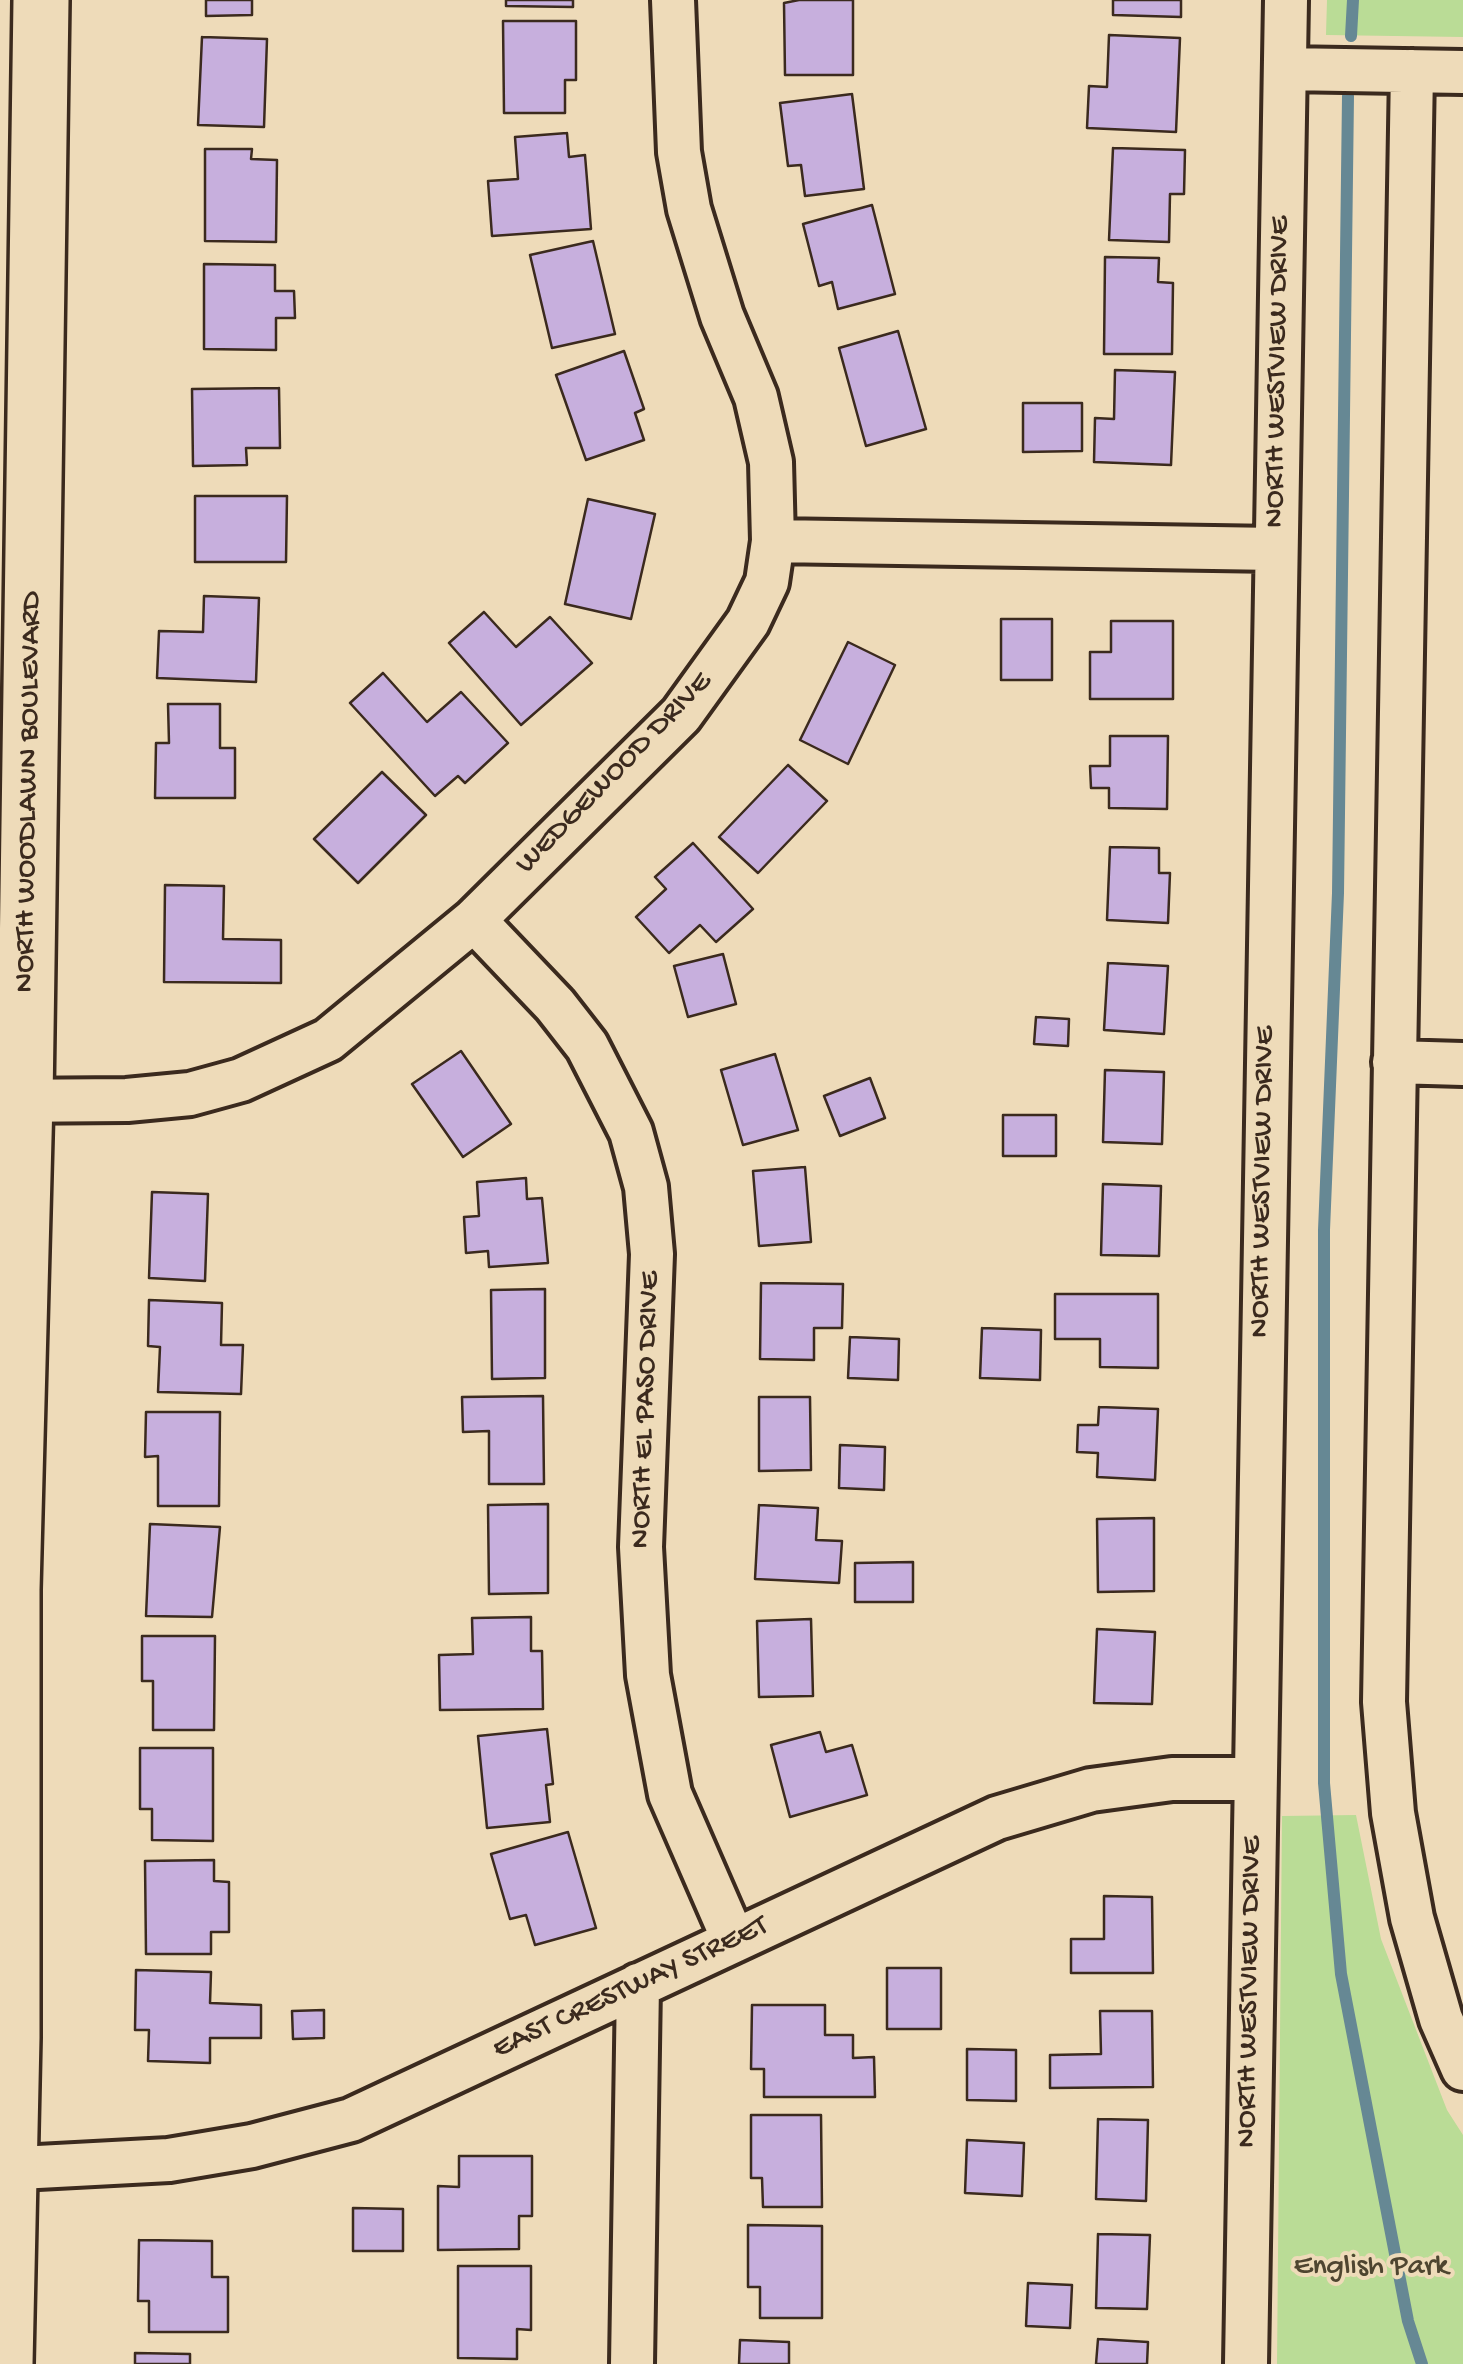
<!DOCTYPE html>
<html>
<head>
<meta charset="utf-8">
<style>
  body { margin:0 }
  canvas { display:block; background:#eedbb9 }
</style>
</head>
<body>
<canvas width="1463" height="2364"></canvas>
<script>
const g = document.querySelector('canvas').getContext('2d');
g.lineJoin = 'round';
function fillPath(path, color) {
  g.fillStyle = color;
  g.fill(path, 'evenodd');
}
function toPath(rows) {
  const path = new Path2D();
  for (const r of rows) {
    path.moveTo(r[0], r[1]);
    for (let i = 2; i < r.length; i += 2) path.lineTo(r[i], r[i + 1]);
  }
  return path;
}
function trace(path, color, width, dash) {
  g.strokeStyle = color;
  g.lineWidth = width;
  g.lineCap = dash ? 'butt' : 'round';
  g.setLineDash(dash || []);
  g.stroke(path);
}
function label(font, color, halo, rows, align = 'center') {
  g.font = font + ' "Gochi Hand",sans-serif';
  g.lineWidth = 8;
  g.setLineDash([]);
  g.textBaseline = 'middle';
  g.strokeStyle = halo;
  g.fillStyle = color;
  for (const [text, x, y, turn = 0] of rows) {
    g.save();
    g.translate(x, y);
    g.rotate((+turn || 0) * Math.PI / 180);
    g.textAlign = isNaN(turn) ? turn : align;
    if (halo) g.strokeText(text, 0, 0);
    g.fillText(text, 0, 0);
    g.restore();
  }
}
fillPath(toPath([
  [1327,0,1463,0,1463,37,1326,35],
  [1356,1815,1381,1939,1447,2110,1463,2135,1463,2364,1277,2364,1282,1816]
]), '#badc96');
trace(toPath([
  [1351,36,1353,0],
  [1348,96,1338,893,1324,1230,1324,1783,1341,1974,1408,2321,1422,2364]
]), '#668894', 12);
const building = toPath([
  [206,0,252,0,252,15,206,16,206,0],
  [506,0,573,0,573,7,506,6,506,0],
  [799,0,853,0,853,75,785,75,784,3,799,0],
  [1113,0,1181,0,1181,17,1113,15,1113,0],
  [503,21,576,21,576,80,565,80,565,113,504,113,503,21],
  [1109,35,1180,38,1176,132,1087,128,1089,86,1107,87,1109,35],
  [202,37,267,39,264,127,198,125,202,37],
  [852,94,864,189,805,196,801,165,788,166,780,103,852,94],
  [567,133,569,157,585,155,591,229,492,236,488,181,518,179,515,137,567,133],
  [1113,148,1185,150,1184,194,1170,194,1169,242,1109,240,1113,148],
  [205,149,252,149,251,159,277,160,276,242,205,241,205,149],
  [872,205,895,294,838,309,832,282,819,286,803,224,872,205],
  [593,241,615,334,552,348,530,255,593,241],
  [1105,257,1159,258,1158,282,1173,283,1172,354,1104,354,1105,257],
  [204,264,275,265,275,291,294,291,295,318,276,318,276,350,204,349,204,264],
  [898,331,926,429,866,446,839,348,898,331],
  [624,351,644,409,635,413,644,440,586,460,556,375,624,351],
  [1115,370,1175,372,1171,465,1094,462,1095,418,1114,419,1115,370],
  [279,388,280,448,246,448,247,465,193,466,192,389,279,388],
  [1023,403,1082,403,1082,451,1023,452,1023,403],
  [195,496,287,496,286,562,195,562,195,496],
  [588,499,655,514,631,619,565,604,588,499],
  [204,596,259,598,256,682,157,678,159,631,203,632,204,596],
  [484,612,516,647,550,617,592,663,521,725,449,643,484,612],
  [1001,619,1052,619,1052,680,1001,680,1001,619],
  [1111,621,1173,621,1173,699,1090,699,1090,652,1111,652,1111,621],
  [848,642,895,665,848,764,800,740,848,642],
  [383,673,427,722,461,692,508,743,465,783,458,776,435,796,350,703,383,673],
  [168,704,220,704,220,748,235,748,235,798,155,798,156,743,169,743,168,704],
  [1110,736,1168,736,1167,809,1109,808,1109,788,1091,788,1090,766,1110,766,1110,736],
  [788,765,827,801,758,873,719,837,788,765],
  [382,772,426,815,358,883,314,839,382,772],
  [693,843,753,909,716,942,700,925,669,953,636,917,666,889,655,877,693,843],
  [1110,847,1159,848,1159,873,1170,873,1168,923,1107,920,1110,847],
  [165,885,224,886,223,939,281,940,281,983,164,982,165,885],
  [723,954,736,1004,688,1017,674,966,723,954],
  [1108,963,1168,966,1164,1034,1104,1030,1108,963],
  [1036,1017,1069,1019,1068,1046,1034,1044,1036,1017],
  [461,1051,511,1124,463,1157,412,1084,461,1051],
  [775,1054,798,1130,743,1145,721,1070,775,1054],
  [1105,1070,1164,1072,1162,1144,1103,1142,1105,1070],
  [870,1078,885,1118,840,1136,824,1096,870,1078],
  [1003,1115,1056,1115,1056,1156,1003,1156,1003,1115],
  [805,1167,811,1242,759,1246,753,1171,805,1167],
  [526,1178,527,1199,542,1198,548,1263,489,1267,488,1251,466,1253,464,1217,479,1216,477,1182,526,1178],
  [1103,1184,1161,1186,1159,1256,1101,1255,1103,1184],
  [152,1192,208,1194,205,1281,149,1278,152,1192],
  [761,1283,843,1284,842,1328,814,1328,814,1360,760,1359,761,1283],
  [545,1289,545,1378,492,1379,491,1290,545,1289],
  [1055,1294,1158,1294,1158,1368,1100,1367,1100,1339,1055,1339,1055,1294],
  [149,1300,222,1303,221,1345,243,1345,241,1394,158,1392,160,1347,148,1346,149,1300],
  [982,1328,1041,1330,1040,1380,980,1378,982,1328],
  [850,1337,899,1339,898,1380,848,1378,850,1337],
  [543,1396,544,1484,489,1484,489,1431,463,1432,462,1397,543,1396],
  [759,1397,810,1397,811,1470,759,1471,759,1397],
  [1099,1407,1158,1409,1155,1480,1097,1477,1098,1453,1077,1452,1078,1425,1098,1425,1099,1407],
  [146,1412,220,1412,219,1506,158,1506,158,1456,145,1457,146,1412],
  [840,1445,885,1447,884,1490,839,1488,840,1445],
  [548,1504,548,1593,489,1594,488,1505,548,1504],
  [759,1505,818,1508,816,1540,842,1541,839,1583,755,1579,759,1505],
  [1154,1518,1154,1591,1098,1592,1097,1519,1154,1518],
  [150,1524,220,1527,212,1617,146,1616,150,1524],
  [913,1562,913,1602,855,1602,855,1563,913,1562],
  [531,1617,531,1651,542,1651,543,1709,440,1710,439,1655,473,1654,472,1618,531,1617],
  [811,1619,813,1696,759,1697,757,1621,811,1619],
  [1097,1629,1155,1632,1152,1704,1094,1703,1097,1629],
  [142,1636,215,1636,214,1730,153,1730,153,1681,142,1681,142,1636],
  [547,1729,553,1784,546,1785,550,1822,487,1828,478,1736,547,1729],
  [820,1732,826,1752,852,1745,867,1795,790,1817,771,1745,820,1732],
  [140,1748,213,1748,213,1841,152,1840,152,1809,140,1809,140,1748],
  [568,1832,596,1928,535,1945,526,1915,510,1919,491,1854,568,1832],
  [214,1860,214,1881,229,1882,229,1932,211,1932,211,1954,146,1954,145,1861,214,1860],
  [1104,1896,1152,1897,1153,1973,1071,1973,1071,1939,1104,1939,1104,1896],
  [887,1968,941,1968,941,2029,887,2029,887,1968],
  [136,1970,211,1972,210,2003,261,2005,261,2038,210,2038,210,2063,148,2061,149,2030,135,2030,136,1970],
  [752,2005,825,2005,825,2035,853,2035,853,2058,874,2057,875,2097,764,2097,764,2069,751,2069,752,2005],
  [324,2010,324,2038,293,2039,292,2011,324,2010],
  [1100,2011,1152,2011,1153,2087,1050,2088,1050,2055,1101,2054,1100,2011],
  [967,2049,1016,2050,1016,2101,967,2100,967,2049],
  [751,2115,821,2115,822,2207,763,2207,762,2178,751,2178,751,2115],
  [1098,2119,1148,2120,1146,2201,1096,2199,1098,2119],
  [967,2140,1024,2143,1022,2196,965,2193,967,2140],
  [459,2156,532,2156,532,2216,519,2216,519,2249,438,2250,438,2186,459,2187,459,2156],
  [353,2208,403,2209,403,2251,353,2251,353,2208],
  [748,2225,822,2226,822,2318,760,2318,760,2287,748,2287,748,2225],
  [1098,2234,1150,2235,1147,2309,1096,2308,1098,2234],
  [139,2240,212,2241,212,2277,228,2277,228,2332,149,2332,149,2301,138,2301,139,2240],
  [458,2266,531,2266,531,2330,517,2329,517,2359,458,2358,458,2266],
  [1028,2283,1072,2285,1070,2328,1026,2326,1028,2283],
  [1098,2339,1148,2342,1147,2364,1096,2364,1098,2339],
  [740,2340,789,2342,789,2364,739,2364,740,2340],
  [135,2353,190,2354,190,2364,135,2364,135,2353]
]);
fillPath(building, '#c7afdd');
trace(building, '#3b2a1e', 2.5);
const street = toPath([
  [1285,69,1463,72],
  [1412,71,1384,1702,1393,1813,1412,1918,1441,2019,1463,2069],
  [773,541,1276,549],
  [474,920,555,1005,587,1046,631,1132,646,1187,652,1254,641,1547,648,1675,670,1794,734,1941],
  [1394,1062,1463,1064],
  [0,1101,127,1100,190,1094,241,1080,328,1040,474,920,681,715,748,622,767,582,773,541,771,462,756,397,722,316,689,209,679,152,673,0],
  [0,2169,169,2160,252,2146,351,2120,997,1818,1091,1790,1172,1779,1254,1779],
  [632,2364,638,1985],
  [1246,2364,1286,0]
]);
const secondary = toPath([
  [5,2364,12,2037,12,1589,25,1100,41,0]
]);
trace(street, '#3b2a1e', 50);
trace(secondary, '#3b2a1e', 62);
trace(street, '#eedbb9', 42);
trace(secondary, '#eedbb9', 55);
label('30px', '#3b2a1e', '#eedbb9', [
  ["NORTH WESTVIEW DRIVE",1279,372,-89],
  ["WEDGEWOOD DRIVE",615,774,-46],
  ["NORTH WOODLAWN BOULEVARD",30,792,-89],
  ["NORTH WESTVIEW DRIVE",1264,1182,-89],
  ["NORTH EL PASO DRIVE",647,1410,-88],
  ["EAST CRESTWAY STREET",631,1989,-25],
  ["NORTH WESTVIEW DRIVE",1251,1992,-89]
]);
label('30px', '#4e4530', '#eedbb9', [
  ["English Park",1371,2268]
]);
</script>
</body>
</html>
